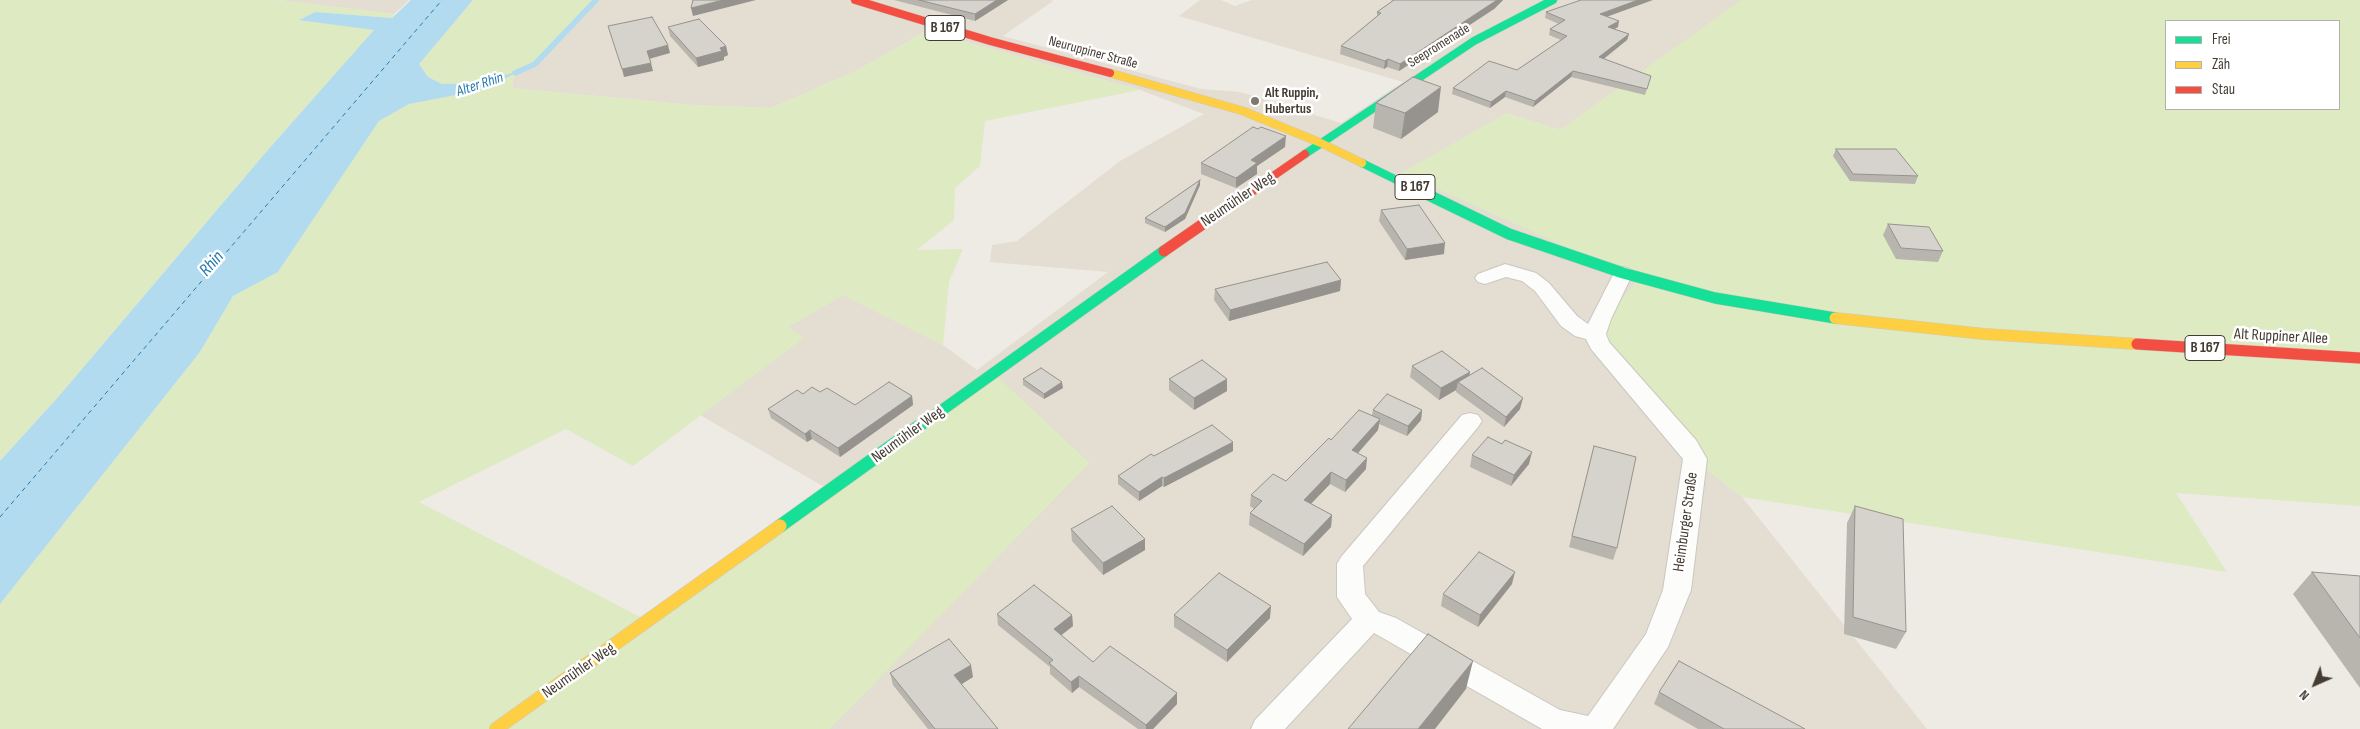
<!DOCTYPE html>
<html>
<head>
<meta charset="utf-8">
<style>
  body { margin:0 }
  #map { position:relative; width:2360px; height:729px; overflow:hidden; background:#eeebe5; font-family:"Sofia Sans Condensed",sans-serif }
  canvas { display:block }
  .legend { position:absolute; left:2165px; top:20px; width:175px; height:90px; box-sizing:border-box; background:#fff; border:1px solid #b4b1ad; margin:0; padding:6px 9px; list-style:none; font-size:15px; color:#443c32 }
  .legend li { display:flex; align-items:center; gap:10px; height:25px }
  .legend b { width:25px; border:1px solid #b4b1ad }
  .north { position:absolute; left:2290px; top:659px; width:50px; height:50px; -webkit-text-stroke:4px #fff; paint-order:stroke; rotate:224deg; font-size:14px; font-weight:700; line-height:20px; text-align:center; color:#443c32 }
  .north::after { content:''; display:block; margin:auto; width:18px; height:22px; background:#443c32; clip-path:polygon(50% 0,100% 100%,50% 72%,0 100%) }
</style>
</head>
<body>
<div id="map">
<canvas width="2360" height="729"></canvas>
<ul class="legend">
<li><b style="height:6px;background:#16e098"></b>Frei</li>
<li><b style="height:6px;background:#ffcf43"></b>Zäh</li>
<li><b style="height:6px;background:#f24e42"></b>Stau</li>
</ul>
<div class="north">N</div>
</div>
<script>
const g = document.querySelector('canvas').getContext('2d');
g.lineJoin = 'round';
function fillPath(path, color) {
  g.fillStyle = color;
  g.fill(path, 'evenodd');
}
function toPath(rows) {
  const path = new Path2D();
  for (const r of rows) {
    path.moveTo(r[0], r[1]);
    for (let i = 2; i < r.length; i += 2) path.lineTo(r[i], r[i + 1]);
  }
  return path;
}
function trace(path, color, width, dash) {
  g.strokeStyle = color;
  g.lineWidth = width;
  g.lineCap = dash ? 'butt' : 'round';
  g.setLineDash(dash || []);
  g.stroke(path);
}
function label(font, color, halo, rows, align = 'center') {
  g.font = font + ' "Sofia Sans Condensed",sans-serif';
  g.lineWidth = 5;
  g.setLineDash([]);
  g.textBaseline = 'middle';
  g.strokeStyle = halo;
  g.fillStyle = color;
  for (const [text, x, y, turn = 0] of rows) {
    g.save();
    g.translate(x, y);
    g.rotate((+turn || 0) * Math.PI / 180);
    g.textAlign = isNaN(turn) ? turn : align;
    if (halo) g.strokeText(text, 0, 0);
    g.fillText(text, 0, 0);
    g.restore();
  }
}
fillPath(toPath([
  [277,0,409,0,394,14],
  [594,0,1050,0,1053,1,1003,36,1201,89,1240,92,1341,123,1403,82,1179,16,1200,0,1221,0,1235,6,1252,0,1742,0,1560,130,1507,113,1402,173,1642,273,1701,465,1742,497,1927,729,830,729,833,492,700,415,803,338,788,327,843,295,943,345,977,370,1108,272,990,262,992,245,1017,241,1120,161,1204,114,1140,90,926,31,858,70,771,108,693,105,512,88,515,74,535,64]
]), '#e3ddd2');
fillPath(toPath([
  [0,0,277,0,394,14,392,18,315,12,300,19,375,30,267,151,59,396,0,461],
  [473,0,594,0,535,64,515,74,512,88,693,105,771,108,858,70,926,31,1140,90,985,121,980,166,955,188,954,220,917,250,963,249,949,282,943,345,843,295,788,327,804,338,633,466,566,429,419,502,648,621,998,377,1090,463,830,729,0,729,0,604,200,352,233,296,278,272,379,121,409,104,448,95,479,83,442,84,428,77,418,64],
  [1741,0,2360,0,2360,506,2176,493,2227,572,1742,497,1701,465,1605,344,1602,323,1642,274,1569,248,1401,173,1507,113,1560,130],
  [2166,21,2339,21,2339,109,2166,109]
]), '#ddeac2');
fillPath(toPath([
  [411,0,473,0,419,64,428,77,442,84,482,83,524,69,481,90,409,104,379,121,278,272,233,296,200,352,0,604,0,461,59,396,267,151,374,30,299,20,315,12,392,18]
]), '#b2dbf0');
trace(toPath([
  [515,73,535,64,596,0]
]), '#b2dbf0', 5.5);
trace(toPath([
  [0,517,442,0]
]), '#247aad', 1, [4.5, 4]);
const street = toPath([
  [1505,264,1536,273,1549,283,1577,316,1588,324,1616,269,1623,267,1630,269,1633,273,1611,319,1606,334,1609,342,1696,440,1707,459,1691,590,1668,647,1613,729,1542,729,1374,633,1285,729,1251,729,1255,720,1352,619,1337,597,1337,564,1341,557,1462,415,1470,413,1478,415,1482,421,1478,427,1363,566,1365,594,1379,612,1396,618,1560,710,1588,716,1646,634,1663,590,1683,459,1591,349,1586,339,1575,336,1561,326,1535,291,1522,281,1506,277,1485,284,1478,282,1475,278,1478,274,1505,264]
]);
const fastFar2 = toPath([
  [1305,154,1474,41,1553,0],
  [1362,163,1417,190]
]);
const fastFar1 = toPath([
  [1414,188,1509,234,1623,273,1715,298,1835,318],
  [917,428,1164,251]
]);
const fast = toPath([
  [780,526,918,427]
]);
const slowFar2 = toPath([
  [1110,73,1243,111,1321,143,1362,163]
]);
const slowFar1 = toPath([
  [1835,318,1984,334,2137,344]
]);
const slow = toPath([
  [496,729,780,526]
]);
const jamFar1 = toPath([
  [855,0,990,41,1110,73],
  [1253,190,1305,154]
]);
const jam = toPath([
  [1164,251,1255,188],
  [2137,344,2360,358]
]);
trace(street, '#cbc7c1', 2);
trace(fastFar2, '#cfcabd', 9);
trace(fastFar1, '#cfcabd', 12);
trace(fast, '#cfcabd', 14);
trace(slowFar2, '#cfcabd', 9);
trace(slowFar1, '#cfcabd', 12);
trace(slow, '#cfcabd', 14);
trace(jamFar1, '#cfcabd', 9);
trace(jam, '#cfcabd', 12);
fillPath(street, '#fcfcfb');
trace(fastFar2, '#16e098', 8);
trace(fastFar1, '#16e098', 11);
trace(fast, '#16e098', 13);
trace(slowFar2, '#ffcf43', 8);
trace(slowFar1, '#ffcf43', 11);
trace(slow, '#ffcf43', 13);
trace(jamFar1, '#f24e42', 8);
trace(jam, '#f24e42', 11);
fillPath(toPath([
  [894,0,1008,0,975,21],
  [1390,0,1503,0,1494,9,1399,71,1387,67,1384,69,1340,54,1341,46,1377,16,1377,12,1393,1],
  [1546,12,1607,17,1618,27,1614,29,1629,34,1627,40,1604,59,1651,76,1645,95,1571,77,1533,107,1505,97,1490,108,1452,94,1453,88,1517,70,1561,40,1549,35,1550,29,1559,24,1545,18],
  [668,27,726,46,728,55,724,57,724,60,698,67,670,36],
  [1376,103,1438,112,1401,139,1373,128],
  [1285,147,1257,166,1257,174,1236,188,1201,174,1201,163],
  [1836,149,1918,176,1915,184,1850,181,1833,156],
  [1200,180,1200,185,1185,219,1165,232,1145,223,1145,218],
  [1381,210,1444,254,1405,260,1379,221],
  [1888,224,1943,251,1938,262,1896,259,1883,235],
  [1341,280,1340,291,1229,321,1214,300,1215,289],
  [1412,366,1470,372,1469,375,1520,409,1504,427,1456,392,1456,390,1439,400,1410,377],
  [1023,379,1063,388,1044,399,1023,385],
  [1169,379,1227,391,1194,410,1169,390],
  [820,392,855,405,912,396,913,405,840,457,812,439,807,442,771,418,768,409],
  [1373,410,1422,410,1421,420,1407,436,1379,424,1378,430,1358,453,1366,469,1345,492,1330,484,1311,504,1332,515,1331,527,1303,556,1249,525,1250,513,1254,509,1250,506,1251,495,1286,481,1331,440,1372,415],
  [1594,446,1617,548,1613,560,1569,547],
  [1233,451,1164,487,1162,486,1139,501,1118,484,1118,476,1154,456],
  [1472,455,1529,464,1511,486,1470,467],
  [1855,506,1906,632,1896,649,1844,634,1847,523],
  [1071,529,1145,539,1145,550,1103,575,1072,541],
  [2312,572,2360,576,2360,688,2293,594],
  [1512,584,1478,627,1441,606,1443,594],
  [997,614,1072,615,1073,626,1061,635,1093,662,1177,693,1177,704,1153,729,1138,729,1079,687,1072,693,1050,674,1050,667,998,625],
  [1174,615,1270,618,1227,662,1174,627],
  [890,673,973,677,961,684,998,729,928,729,893,685],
  [1659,692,1805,729,1698,729,1654,704]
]), '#b8b5af');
fillPath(toPath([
  [723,0,756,0,693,16,691,8],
  [997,0,1008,0,975,21,975,14],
  [1497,0,1503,0,1494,9,1399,71,1400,64],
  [1638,0,1653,0,1598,20,1600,14],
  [1619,21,1618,27,1607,33,1608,27],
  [1629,34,1627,40,1598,63,1599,57],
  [668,45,670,53,649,59,647,51],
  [726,46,728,55,724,57,724,60,698,67,696,58],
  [1388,59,1387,67,1384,69,1385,61],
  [651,63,653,71,624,77,622,69],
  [1573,71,1571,77,1533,107,1535,101],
  [1441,87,1438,112,1401,139,1405,113],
  [1506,91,1505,97,1490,108,1491,102],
  [1286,136,1285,147,1257,166,1257,174,1236,188,1236,178,1251,160],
  [1200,180,1200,185,1185,219,1165,232,1165,227],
  [1445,243,1444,254,1405,260,1407,249],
  [1341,280,1340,291,1229,321,1230,310],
  [1470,372,1468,384,1458,382,1456,390,1439,400,1441,388],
  [1227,379,1227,391,1194,410,1194,398],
  [1062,382,1063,388,1044,399,1044,394],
  [912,396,913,405,840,457,838,448],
  [1523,398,1520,409,1504,427,1506,417],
  [1422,410,1421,420,1407,436,1408,426],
  [1380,419,1378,430,1351,461,1352,450],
  [810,430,812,439,807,442,805,434],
  [1233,442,1233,451,1164,487,1164,478],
  [1532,452,1529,464,1511,486,1514,475],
  [1367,458,1366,469,1345,492,1346,480],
  [1331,472,1330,484,1303,512,1304,500],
  [1162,477,1162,486,1139,501,1139,492],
  [1332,515,1331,527,1303,556,1304,544],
  [1145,539,1145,550,1103,575,1103,563],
  [1515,572,1512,584,1478,627,1480,615],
  [1271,606,1270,618,1227,662,1227,650],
  [1072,615,1073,626,1055,640,1054,629],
  [1473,661,1466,689,1435,729,1418,729],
  [971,665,973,677,957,687,954,675],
  [1079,676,1079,687,1072,693,1071,682],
  [1177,693,1177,704,1153,729,1146,729,1146,725]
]), '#96938f');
const building = toPath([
  [693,0,723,0,691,8,693,0],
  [919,0,997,0,975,14,919,0],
  [1394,0,1497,0,1400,64,1388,59,1385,61,1341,46,1381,13,1377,12,1394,0],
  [1581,0,1638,0,1600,14,1619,21,1608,27,1629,34,1599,57,1651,76,1647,89,1573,71,1535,101,1506,91,1491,102,1453,88,1489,61,1517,70,1567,36,1550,29,1565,20,1546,12,1581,0],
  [652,17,668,45,647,51,651,63,622,69,608,26,652,17],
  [699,19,726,46,720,48,722,51,696,58,668,27,699,19],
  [1413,77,1441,87,1405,113,1376,103,1413,77],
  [1253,127,1258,129,1261,127,1286,136,1251,160,1257,163,1236,178,1201,163,1253,127],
  [1836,149,1896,149,1918,176,1853,174,1836,149],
  [1200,180,1185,213,1165,227,1145,218,1200,180],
  [1419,205,1445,243,1407,249,1381,210,1419,205],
  [1888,224,1929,227,1943,251,1901,248,1888,224],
  [1327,262,1341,280,1230,310,1215,289,1327,262],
  [1442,351,1470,372,1441,388,1412,366,1442,351],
  [1202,360,1227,379,1194,398,1169,379,1202,360],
  [1041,368,1062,382,1044,394,1023,379,1041,368],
  [1482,368,1523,398,1506,417,1458,382,1482,368],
  [889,382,912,396,838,448,810,430,805,434,768,409,797,390,803,394,812,387,820,392,827,388,855,405,889,382],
  [1387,394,1422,410,1408,426,1373,410,1387,394],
  [1359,410,1380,419,1352,450,1367,458,1346,480,1331,472,1304,500,1332,515,1304,544,1250,513,1262,501,1251,495,1273,474,1286,481,1329,438,1331,440,1359,410],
  [1212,425,1233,442,1164,478,1162,477,1139,492,1118,476,1151,454,1154,456,1212,425],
  [1488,437,1502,444,1505,440,1532,452,1514,475,1472,455,1488,437],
  [1594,446,1636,457,1617,548,1572,536,1594,446],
  [1112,506,1145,539,1103,563,1071,529,1112,506],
  [1855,506,1903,519,1906,632,1853,617,1855,506],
  [1479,552,1515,572,1480,615,1443,594,1479,552],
  [2312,572,2360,576,2360,638,2312,572],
  [1219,573,1271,606,1227,650,1174,615,1219,573],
  [1034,585,1072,615,1054,629,1093,662,1110,646,1177,693,1146,725,1079,676,1071,682,1049,663,1053,660,997,614,1034,585],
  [1428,634,1473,661,1418,729,1348,729,1428,634],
  [949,639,971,665,954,675,998,729,935,729,890,673,949,639],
  [1679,661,1805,729,1724,729,1659,692,1679,661]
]);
fillPath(building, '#d6d2cc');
trace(building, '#96938f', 1);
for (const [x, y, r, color] of [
  [1255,101,5,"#807971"]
]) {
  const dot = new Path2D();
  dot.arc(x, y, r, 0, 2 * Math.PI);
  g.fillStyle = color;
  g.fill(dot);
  trace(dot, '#fff', 2);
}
label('14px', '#443c32', '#fff', [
  ["Seepromenade",1439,46,-32],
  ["Neuruppiner Straße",1093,53,15]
]);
label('bold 14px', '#443c32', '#fff', [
  ["Alt Ruppin,",1265,93],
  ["Hubertus",1265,109]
], 'left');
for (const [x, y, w] of [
  [945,28,40],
  [1415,187,40],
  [2205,348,40]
]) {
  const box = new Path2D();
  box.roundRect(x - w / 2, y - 12.5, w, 25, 4);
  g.fillStyle = '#fff';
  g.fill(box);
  trace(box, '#443c32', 1);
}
label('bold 15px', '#443c32', null, [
  ["B 167",945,28],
  ["B 167",1415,187],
  ["B 167",2205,348]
]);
label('italic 15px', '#247aad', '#fff', [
  ["Alter Rhin",480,85,-18]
]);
label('16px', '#443c32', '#fff', [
  ["Neumühler Weg",1238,200,-34],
  ["Alt Ruppiner Allee",2281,337,3],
  ["Neumühler Weg",908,435,-36],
  ["Heimburger Straße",1686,522,-82],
  ["Neumühler Weg",579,671,-35]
]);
label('italic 18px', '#247aad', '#fff', [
  ["Rhin",212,264,-49]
]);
</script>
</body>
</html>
